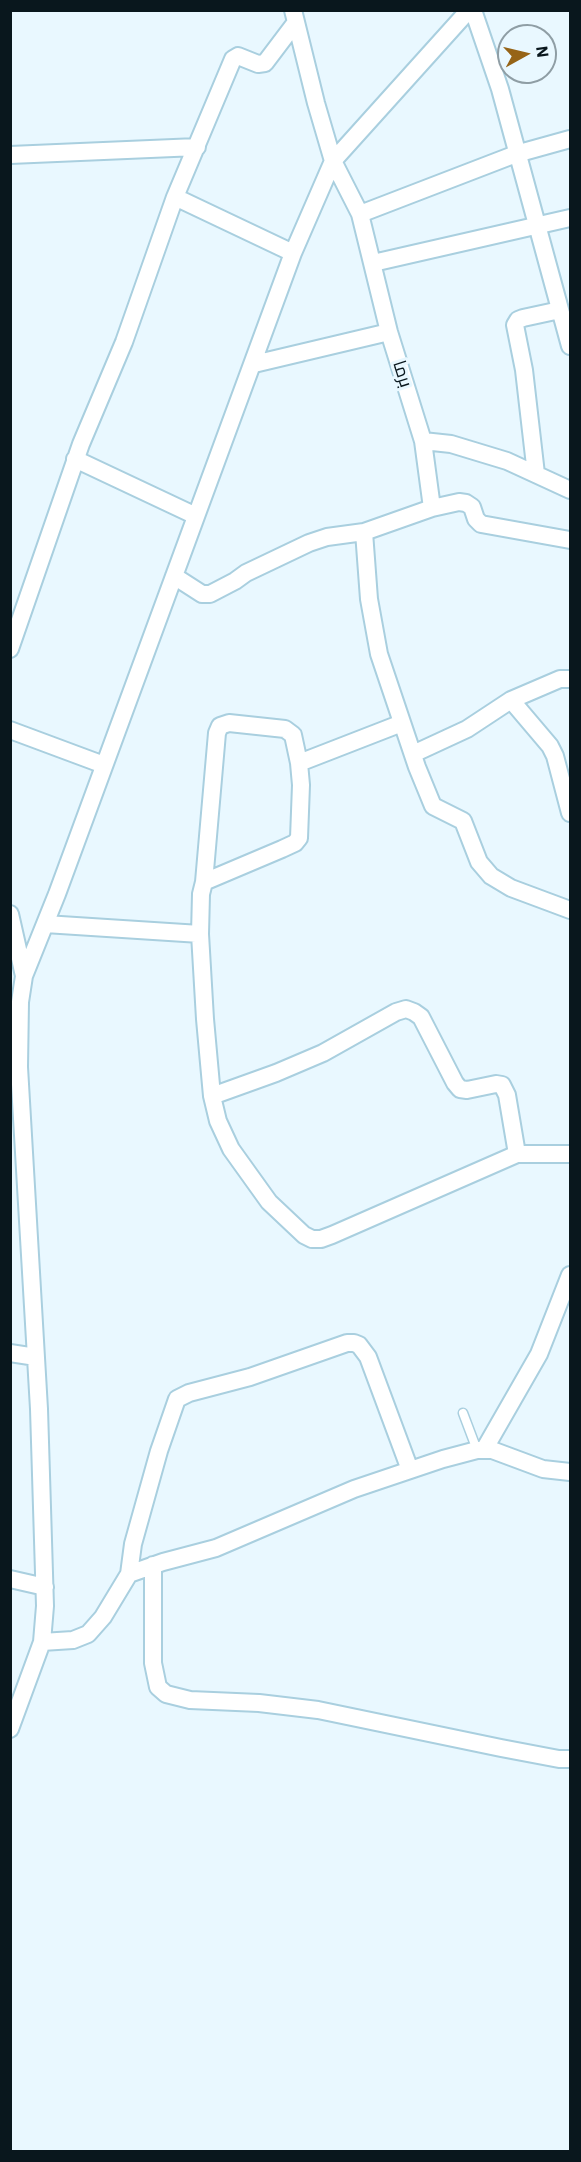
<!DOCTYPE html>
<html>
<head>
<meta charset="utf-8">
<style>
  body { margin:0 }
  #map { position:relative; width:581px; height:2162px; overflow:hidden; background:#e9f8ff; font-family:"IBM Plex Sans",sans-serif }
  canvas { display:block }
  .frame { position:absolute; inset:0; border:12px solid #09171d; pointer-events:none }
  .north { position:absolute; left:497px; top:24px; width:60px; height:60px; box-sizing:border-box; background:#e9f8ff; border:2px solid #8f9ea5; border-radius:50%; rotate:82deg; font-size:16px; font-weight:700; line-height:24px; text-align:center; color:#09171d }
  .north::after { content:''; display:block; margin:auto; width:21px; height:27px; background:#966417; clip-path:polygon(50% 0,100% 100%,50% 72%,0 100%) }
</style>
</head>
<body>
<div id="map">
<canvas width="581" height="2162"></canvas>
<div class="frame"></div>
<div class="north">N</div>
</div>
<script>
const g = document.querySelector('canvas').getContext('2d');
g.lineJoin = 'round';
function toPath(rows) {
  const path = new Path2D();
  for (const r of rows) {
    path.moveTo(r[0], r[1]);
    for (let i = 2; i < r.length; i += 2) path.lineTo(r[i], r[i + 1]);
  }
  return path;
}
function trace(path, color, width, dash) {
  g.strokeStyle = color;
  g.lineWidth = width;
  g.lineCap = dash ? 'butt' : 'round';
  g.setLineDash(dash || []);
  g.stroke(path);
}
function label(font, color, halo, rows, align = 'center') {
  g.font = font + ' "IBM Plex Sans",Cairo,sans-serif';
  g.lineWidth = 6;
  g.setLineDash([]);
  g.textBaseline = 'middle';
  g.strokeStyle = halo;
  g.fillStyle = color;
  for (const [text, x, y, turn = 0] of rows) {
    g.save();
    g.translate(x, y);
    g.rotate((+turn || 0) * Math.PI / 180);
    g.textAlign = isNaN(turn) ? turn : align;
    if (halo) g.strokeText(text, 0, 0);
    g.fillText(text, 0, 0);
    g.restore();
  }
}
const service = toPath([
  [463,1413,477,1450]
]);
const minor = toPath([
  [293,10,316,103,333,161,360,214,389,332,423,441,451,444,507,461,570,490],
  [473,10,500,89,570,346],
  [10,155,197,147],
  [175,197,293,253],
  [360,214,516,154,570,139],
  [373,263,570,218],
  [254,364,389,332],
  [423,441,432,508,459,502,466,503,472,507,476,519,481,524,570,540],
  [75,459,196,516],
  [536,474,524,370,515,325,518,320,523,318,560,310],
  [364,532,369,599,379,654,417,767,433,806,463,821,479,862,491,876,511,888,570,910],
  [174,576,202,594,210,594,235,581,246,573,309,543,327,537,364,532,432,508],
  [10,649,81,444,124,342,175,197,233,59,238,56,258,64,265,63,296,22],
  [511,700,550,746,555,756,570,813],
  [402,723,299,763,301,785,299,838,295,843,282,849,204,882,201,894,200,934,205,1019,212,1096,218,1121,231,1149,269,1202,304,1235,312,1239,321,1239,332,1235,517,1154,570,1154],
  [10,730,104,765],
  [413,754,467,729,511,700,560,679,570,679],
  [204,882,217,733,220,726,229,723,285,729,293,735,299,763],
  [10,914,24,976],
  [45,924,200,934],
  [212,1096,276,1073,323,1053,396,1012,406,1009,414,1012,421,1017,455,1083,460,1089,467,1090,496,1084,502,1085,507,1095,517,1154],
  [10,1353,36,1357],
  [484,1450,539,1354,570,1275],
  [153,1565,153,1663,158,1687,166,1694,190,1700,259,1703,318,1710,501,1748,559,1759,570,1759],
  [129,1574,133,1544,159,1451,177,1399,189,1393,250,1377,347,1343,354,1343,359,1345,368,1357,410,1470],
  [10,1579,45,1587],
  [42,1642,73,1640,88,1634,103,1617,129,1574,163,1562,216,1548,354,1489,443,1459,477,1450,492,1450,543,1469,570,1472],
  [10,1729,42,1642,45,1606,39,1409,19,1067,20,1002,24,976,57,894,293,253,333,161,469,10]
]);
trace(service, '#a9cfdf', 11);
trace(minor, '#a9cfdf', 20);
trace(service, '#fff', 8);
trace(minor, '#fff', 16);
label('18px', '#09171d', '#e9f8ff', [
  ["برما",402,374,72]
]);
</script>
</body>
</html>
